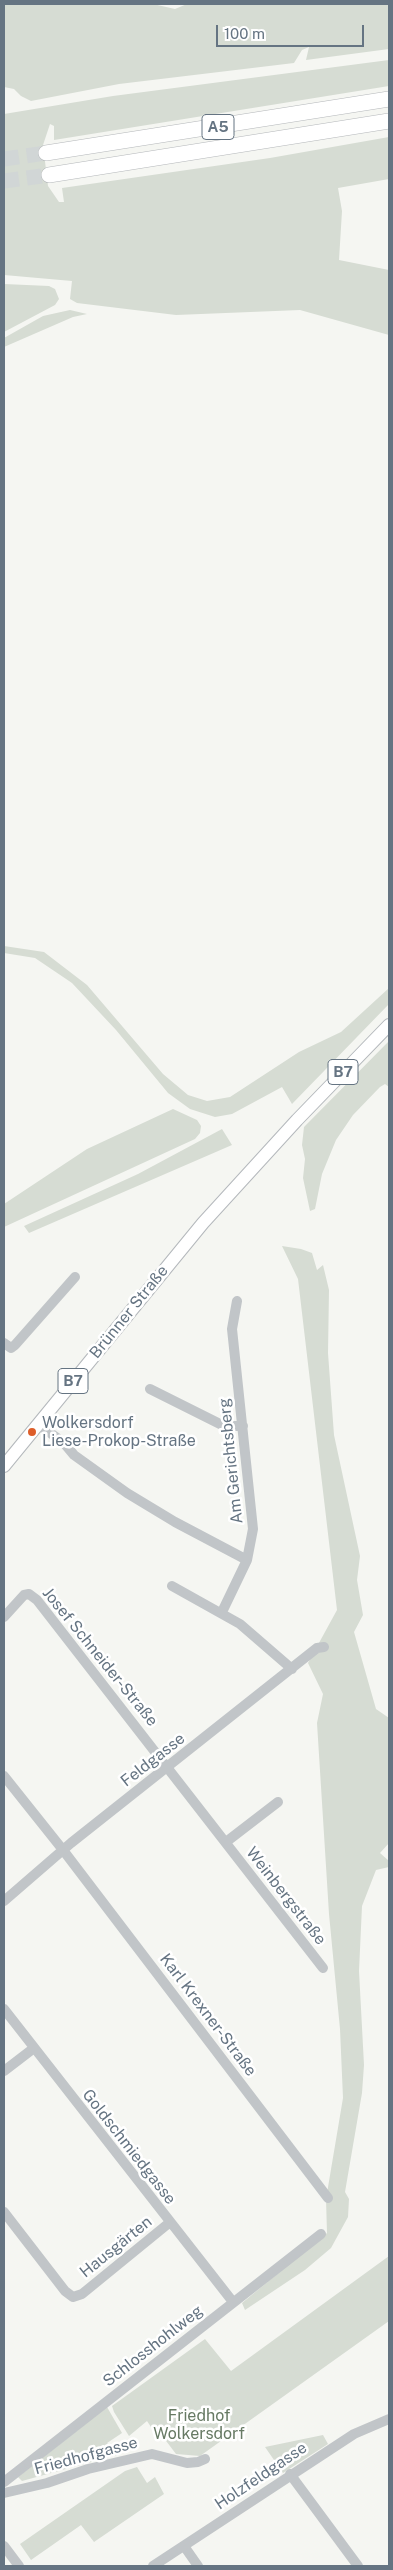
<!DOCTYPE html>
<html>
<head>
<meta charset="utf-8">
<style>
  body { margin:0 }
  #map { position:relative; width:393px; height:2570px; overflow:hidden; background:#f5f6f2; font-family:"Public Sans",sans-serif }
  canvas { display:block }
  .frame { position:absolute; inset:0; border:5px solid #657482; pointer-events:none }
  .scale { position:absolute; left:216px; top:25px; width:148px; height:22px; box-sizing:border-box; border:2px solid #657482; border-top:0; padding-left:6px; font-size:15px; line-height:18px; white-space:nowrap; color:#657482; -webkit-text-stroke:4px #fff; paint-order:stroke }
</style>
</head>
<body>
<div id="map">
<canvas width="393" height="2570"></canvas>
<div class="frame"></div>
<div class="scale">100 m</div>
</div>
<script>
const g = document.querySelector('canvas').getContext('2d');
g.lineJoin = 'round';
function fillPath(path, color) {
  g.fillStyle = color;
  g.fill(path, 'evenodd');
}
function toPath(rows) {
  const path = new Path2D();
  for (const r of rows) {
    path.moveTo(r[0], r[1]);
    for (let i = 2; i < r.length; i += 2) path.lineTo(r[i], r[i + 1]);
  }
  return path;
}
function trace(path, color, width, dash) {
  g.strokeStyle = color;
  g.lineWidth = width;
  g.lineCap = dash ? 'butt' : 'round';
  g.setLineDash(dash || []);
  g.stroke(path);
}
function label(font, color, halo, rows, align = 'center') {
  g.font = font + ' "Public Sans",sans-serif';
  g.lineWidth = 5;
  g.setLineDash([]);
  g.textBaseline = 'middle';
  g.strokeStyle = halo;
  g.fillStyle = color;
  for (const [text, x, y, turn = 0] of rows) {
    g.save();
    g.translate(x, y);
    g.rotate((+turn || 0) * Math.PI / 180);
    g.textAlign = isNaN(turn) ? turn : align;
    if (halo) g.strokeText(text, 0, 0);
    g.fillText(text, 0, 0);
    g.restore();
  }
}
fillPath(toPath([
  [4,4,153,4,175,9,187,4,389,4,389,49,306,60,309,47,302,50,294,63,119,84,31,101,21,96,14,89,4,87],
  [389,60,389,86,54,140,54,126,50,124,43,145,48,186,59,202,64,202,62,188,270,158,389,137,389,179,338,188,342,211,339,260,389,270,389,335,300,310,176,315,77,303,70,299,72,281,4,275,4,114,113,96],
  [4,284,49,286,55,289,59,299,55,305,4,332],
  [70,310,87,314,73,317,4,347,4,338,43,316],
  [4,946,44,952,87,985,163,1074,188,1095,207,1101,230,1097,299,1052,341,1032,389,988,389,1004,292,1104,282,1087,232,1114,215,1117,190,1109,168,1093,116,1030,72,983,35,958,4,953],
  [389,1041,389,1087,385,1084,380,1087,353,1115,336,1140,322,1174,315,1209,310,1211,303,1178,305,1159,302,1145,304,1127],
  [173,1109,197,1120,201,1126,200,1133,195,1139,4,1227,4,1204,87,1149],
  [222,1129,232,1145,29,1233,24,1226,138,1174],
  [282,1246,301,1249,312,1253,317,1270,323,1265,329,1290,328,1353,334,1435,360,1556,357,1580,363,1615,354,1632,376,1709,389,1718,389,1843,380,1853,389,1861,389,1867,376,1870,362,1906,359,1971,364,2065,362,2093,345,2192,349,2199,348,2217,331,2248,305,2270,245,2310,242,2303,327,2233,326,2199,343,2098,340,2029,329,1914,317,1723,323,1694,308,1663,337,1610,298,1279],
  [389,2256,389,2321,200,2456,176,2454,154,2425,151,2427,147,2421,129,2436,114,2412,112,2406,205,2339,231,2371],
  [107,2407,122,2433,107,2443,117,2455,22,2481,18,2477],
  [323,2435,328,2444,283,2473,265,2447],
  [137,2467,147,2483,155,2477,164,2494,94,2542,81,2525,31,2560,20,2544,125,2471]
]), '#d6dcd3');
trace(toPath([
  [4,159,46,153],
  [4,181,49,175]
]), '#d1d6d6', 15, [15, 8]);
const major = toPath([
  [4,1466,203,1223,297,1120,389,1025]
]);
const highway = toPath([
  [46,153,389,99],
  [49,175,389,121]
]);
trace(major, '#b4b8bc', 14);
trace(highway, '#b4b7ba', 16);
trace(toPath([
  [4,1343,11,1348,15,1345,75,1277],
  [150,1389,224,1426,243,1426],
  [38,1424,64,1443,74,1455,127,1493,175,1522,247,1560],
  [172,1586,240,1624,292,1669],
  [222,1612,247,1560,253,1529,232,1329,237,1301],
  [4,1617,24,1595,29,1594,37,1600,323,1968],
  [4,1776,63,1850,328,2198],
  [226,1842,278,1802],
  [4,1901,71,1843,317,1648,324,1647],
  [4,2009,233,2302],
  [4,2071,34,2048],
  [4,2212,65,2291,73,2297,82,2294,169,2223],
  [290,2474,358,2566],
  [4,2482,321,2234],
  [4,2493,47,2483,88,2469,152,2454,187,2463,198,2462,205,2459],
  [4,2546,19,2566],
  [184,2546,198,2566],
  [153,2566,354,2434,389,2419]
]), '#c1c5c8', 10);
trace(major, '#fff', 12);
trace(highway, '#fff', 15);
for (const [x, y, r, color] of [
  [32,1432,5,"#dd5e2a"]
]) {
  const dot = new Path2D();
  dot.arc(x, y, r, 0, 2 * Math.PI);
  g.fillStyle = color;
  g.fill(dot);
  trace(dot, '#fff', 2);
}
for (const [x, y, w] of [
  [218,127,32],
  [343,1072,30],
  [73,1381,30]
]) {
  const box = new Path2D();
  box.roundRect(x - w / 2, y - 12.5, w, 25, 4);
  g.fillStyle = '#fff';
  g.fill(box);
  trace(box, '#657482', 1);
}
label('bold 15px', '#657482', null, [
  ["A5",218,127],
  ["B7",343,1072],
  ["B7",73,1381]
]);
label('16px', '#657482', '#fff', [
  ["Brünner Straße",129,1312,-51],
  ["Am Gerichtsberg",231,1461,-96],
  ["Josef Schneider-Straße",100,1657,51],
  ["Feldgasse",153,1760,-38],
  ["Weinbergstraße",286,1896,52],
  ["Karl Krexner-Straße",208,2015,53],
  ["Goldschmiedgasse",129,2147,52],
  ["Hausgärten",116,2247,-39],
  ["Schlosshohlweg",153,2346,-38],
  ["Friedhofgasse",86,2456,-15],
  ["Holzfeldgasse",261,2476,-34]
]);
label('16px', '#657482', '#fff', [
  ["Wolkersdorf",42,1423],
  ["Liese-Prokop-Straße",42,1441]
], 'left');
label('16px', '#677a64', '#fff', [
  ["Friedhof",199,2416],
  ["Wolkersdorf",199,2434]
]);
</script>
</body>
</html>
